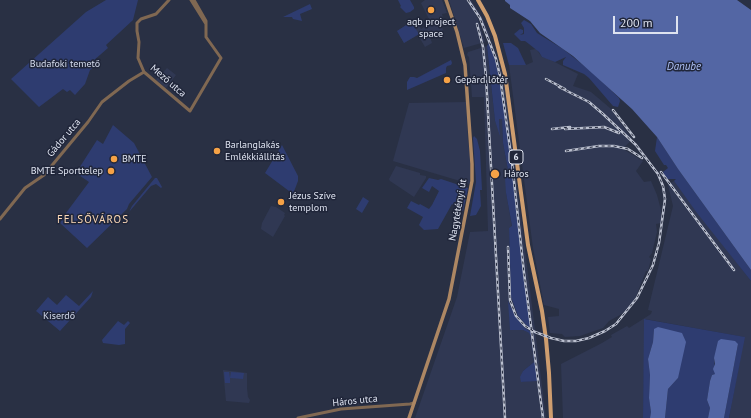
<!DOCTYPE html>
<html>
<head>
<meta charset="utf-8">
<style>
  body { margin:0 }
  #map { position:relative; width:751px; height:418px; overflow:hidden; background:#293044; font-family:"PT Sans",sans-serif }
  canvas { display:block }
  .scale { position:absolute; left:613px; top:16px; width:65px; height:18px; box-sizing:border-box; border:2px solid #dee3f0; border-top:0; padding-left:5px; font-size:12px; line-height:14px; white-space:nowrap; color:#dee3f0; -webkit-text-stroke:3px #20263a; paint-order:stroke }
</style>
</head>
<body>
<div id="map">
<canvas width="751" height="418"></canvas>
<div class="scale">200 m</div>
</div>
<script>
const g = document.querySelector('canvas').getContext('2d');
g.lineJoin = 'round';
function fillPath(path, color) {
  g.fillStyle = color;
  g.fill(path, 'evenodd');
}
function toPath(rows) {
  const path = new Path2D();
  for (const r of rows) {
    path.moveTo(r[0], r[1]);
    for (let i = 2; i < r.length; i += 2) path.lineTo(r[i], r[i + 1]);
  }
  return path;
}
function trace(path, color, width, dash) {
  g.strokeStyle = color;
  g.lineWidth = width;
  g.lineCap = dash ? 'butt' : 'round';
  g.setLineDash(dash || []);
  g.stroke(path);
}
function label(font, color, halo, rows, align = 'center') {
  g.font = font + ' "PT Sans",sans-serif';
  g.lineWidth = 3;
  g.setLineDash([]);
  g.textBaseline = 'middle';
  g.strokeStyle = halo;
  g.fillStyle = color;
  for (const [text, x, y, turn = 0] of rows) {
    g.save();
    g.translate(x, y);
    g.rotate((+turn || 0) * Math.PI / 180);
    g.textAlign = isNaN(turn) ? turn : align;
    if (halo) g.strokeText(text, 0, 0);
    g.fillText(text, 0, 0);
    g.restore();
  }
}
fillPath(toPath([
  [425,0,442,0,447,13,442,14,443,18,439,19,443,30,430,37,432,43,425,47,418,35,404,43,397,31,411,22,414,26,418,24,421,29,431,23,421,3],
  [449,0,471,0,482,17,491,38,488,39,480,18,473,9,478,19,485,42,464,48],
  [492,42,503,76,505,89,546,418,415,418,457,297,470,232,488,231,484,97,472,97,469,57,467,55,468,52,487,46,495,121,500,134,499,119,502,119,503,143,509,177,506,193,512,227,509,228,511,297,515,311,522,322,529,328,528,329,524,327,516,317,509,301,510,329,523,330,529,333,531,337,534,362,523,371,521,382,537,380,523,273,511,163,495,60,489,43],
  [536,49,542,57,547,58,578,74,573,86,591,92,610,108,632,139,623,149,643,161,636,171,644,182,651,181,657,195,661,210,661,223,656,224,657,232,652,253,649,257,651,259,648,271,646,271,635,299,628,308,620,315,609,321,603,328,580,336,565,337,562,334,550,333,548,317,559,316,559,309,544,305,533,248,509,65,526,65,533,62,530,50],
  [167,68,176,75,166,88,156,80],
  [466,102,468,140,471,162,470,184,393,161,409,103],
  [396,166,420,173,420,175,426,176,426,178,414,197,390,181,389,179],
  [674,181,751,281,751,418,729,418,744,337,645,319,643,418,563,418,561,364,602,343,612,337,611,335,627,326,629,328,651,314,652,311,648,310,673,206,668,185],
  [271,206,276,207,285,213,284,215,285,216,273,237,261,229,262,223],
  [223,370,247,373,247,388,248,397,250,400,249,403,226,401]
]), '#303853');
fillPath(toPath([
  [106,0,138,0,133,20,106,45,108,48,93,61,96,64,90,70,85,84,75,95,70,90,67,92,63,89,39,107,11,79,86,12],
  [398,0,410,0,414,7,414,9,410,12,406,13,400,7,401,6],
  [310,4,312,9,300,14,302,21,293,19,292,17,283,17],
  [524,20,531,24,537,33,563,49,592,72,619,98,620,101,618,107,613,106,589,78,584,74,563,65,563,61,566,57,555,62,542,57,539,52,529,44,525,41,521,41,514,34,520,29,523,30,523,33,520,35,524,34,524,28,521,23],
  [411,22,419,34,404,43,397,31],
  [489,43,495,60,502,89,531,327,529,328,518,316,511,297,509,228,512,226,506,193,505,178,509,176,503,143,502,119,499,119,500,136,495,121,487,46],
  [503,43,511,43,518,48,526,65,509,65],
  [451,60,452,63,451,65,447,66,446,68,446,73,407,90,407,82,410,77,414,77,417,78],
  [113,125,134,143,152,177,129,204,127,209,87,248,60,223,66,213,89,182,76,173,97,140,103,144],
  [474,136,477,139,480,151,482,190,480,190,481,206,476,215,470,216,476,182,473,138],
  [657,137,678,169,751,270,751,281,697,213,674,181,676,179,666,179,663,172,668,168,666,165,664,165,655,151],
  [282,145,298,176,298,181,293,194,265,173],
  [155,178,157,178,162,187,161,188,156,184,151,186,129,212,132,206],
  [429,178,438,180,441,179,468,188,463,211,452,204,438,229,424,230,419,225,423,217,407,208,411,201,419,205,420,204,429,209,432,205,439,191,432,186,429,192,422,188],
  [363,197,369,201,362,213,356,209],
  [93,291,91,297,60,331,36,311,48,297,57,305,66,295,79,306],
  [508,301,516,317,524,327,531,332,537,381,521,382,520,377,523,371,534,362,531,337,529,333,523,330,510,330],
  [644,319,745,337,729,418,724,418,738,344,714,358,715,374,712,375,710,381,707,400,710,408,708,418,665,418,668,389,678,378,654,329,653,342,648,359,650,375,649,398,651,412,650,418,643,418],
  [118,321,124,325,128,321,130,323,125,329,125,344,119,345,103,343,102,340],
  [224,372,229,372,230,378,231,372,244,373,243,379,230,378,230,383,225,383]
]), '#2e3c70');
fillPath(toPath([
  [505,0,737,0,751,10,751,270,678,169,657,137,632,109,573,56,540,33,530,21,510,8,510,5,505,1],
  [658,327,682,333,686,342,678,378,668,389,665,418,650,418,651,412,649,398,650,375,648,359,653,342,654,329],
  [721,339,735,341,738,344,724,418,708,418,710,408,707,400,710,381,712,375,715,374,713,369,715,364,714,358,718,341]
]), '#5366a4');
trace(toPath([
  [169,0,156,14,141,19,137,23,137,31,139,42,138,58,144,72,190,111,221,58,206,37,206,21,194,0],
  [191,0,206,24],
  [0,219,25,188,44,175,88,122,102,102,129,81,144,72],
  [298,418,341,409,410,404,414,403]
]), '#806852', 3);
trace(toPath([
  [409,418,449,299,472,181,472,164,465,65,457,32,446,0]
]), '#ad8763', 3.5);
trace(toPath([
  [478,0,487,16,495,36,505,74,528,245,542,311,546,339,549,373,551,418]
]), '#cf9e6f', 4);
const rail = toPath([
  [468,0,480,18,496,59,500,76,512,163,524,273,543,418],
  [477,24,483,47,486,77,505,418],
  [546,79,565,89],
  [613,110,634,137],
  [552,129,570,127],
  [565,129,604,127,619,133],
  [566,151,599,146,614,146,628,149,642,158],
  [661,172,734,270],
  [508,247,510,300,516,316,525,326,535,332,551,338,564,341,576,341,589,338,605,331,616,324,637,298,653,265,659,243,665,199,663,186,658,174,636,145,603,114,589,102,559,87]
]);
trace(rail, '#bbc0cf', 2.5);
trace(rail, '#20263a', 1, [3]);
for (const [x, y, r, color] of [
  [431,10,4,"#f6a246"],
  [447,80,4,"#f6a246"],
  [217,151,4,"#f6a246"],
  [114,159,4,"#f6a246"],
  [111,171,4,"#f6a246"],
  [495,174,5,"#f6a246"],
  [281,202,4,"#f6a246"]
]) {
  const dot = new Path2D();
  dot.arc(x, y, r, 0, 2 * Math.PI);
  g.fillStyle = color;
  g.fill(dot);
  trace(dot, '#20263a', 1.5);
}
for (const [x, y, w] of [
  [516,157,14]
]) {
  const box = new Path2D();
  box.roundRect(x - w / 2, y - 7, w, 14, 3);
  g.fillStyle = '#20263a';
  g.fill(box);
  trace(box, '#dee3f0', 1);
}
label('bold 9px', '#dee3f0', null, [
  ["6",516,157]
]);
label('10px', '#dee3f0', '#20263a', [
  ["aqb project",431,22,"center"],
  ["space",431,34,"center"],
  ["Gepárd lőtér",455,80],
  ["Barlanglakás",225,145],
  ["Emlékkiállítás",225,157],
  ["BMTE",122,159],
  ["BMTE Sporttelep",103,171,"right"],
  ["Háros",504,174],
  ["Jézus Szíve",289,196],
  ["templom",289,208]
], 'left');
label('10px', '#d5dcee', '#20263a', [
  ["Budafoki temető",65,64],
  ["Kiserdő",59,316]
]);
label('10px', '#dee3f0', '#20263a', [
  ["Mező utca",168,81,41],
  ["Gádor utca",64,138,-50],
  ["Nagytétényi út",458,210,-80],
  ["Háros utca",355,401,-6]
]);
label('italic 11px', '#afc2f8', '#20263a', [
  ["Danube",684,67]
]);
g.letterSpacing = '1px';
label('11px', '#fdd9b7', '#20263a', [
  ["FELSŐVÁROS",93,220]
]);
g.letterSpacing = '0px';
</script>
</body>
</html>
